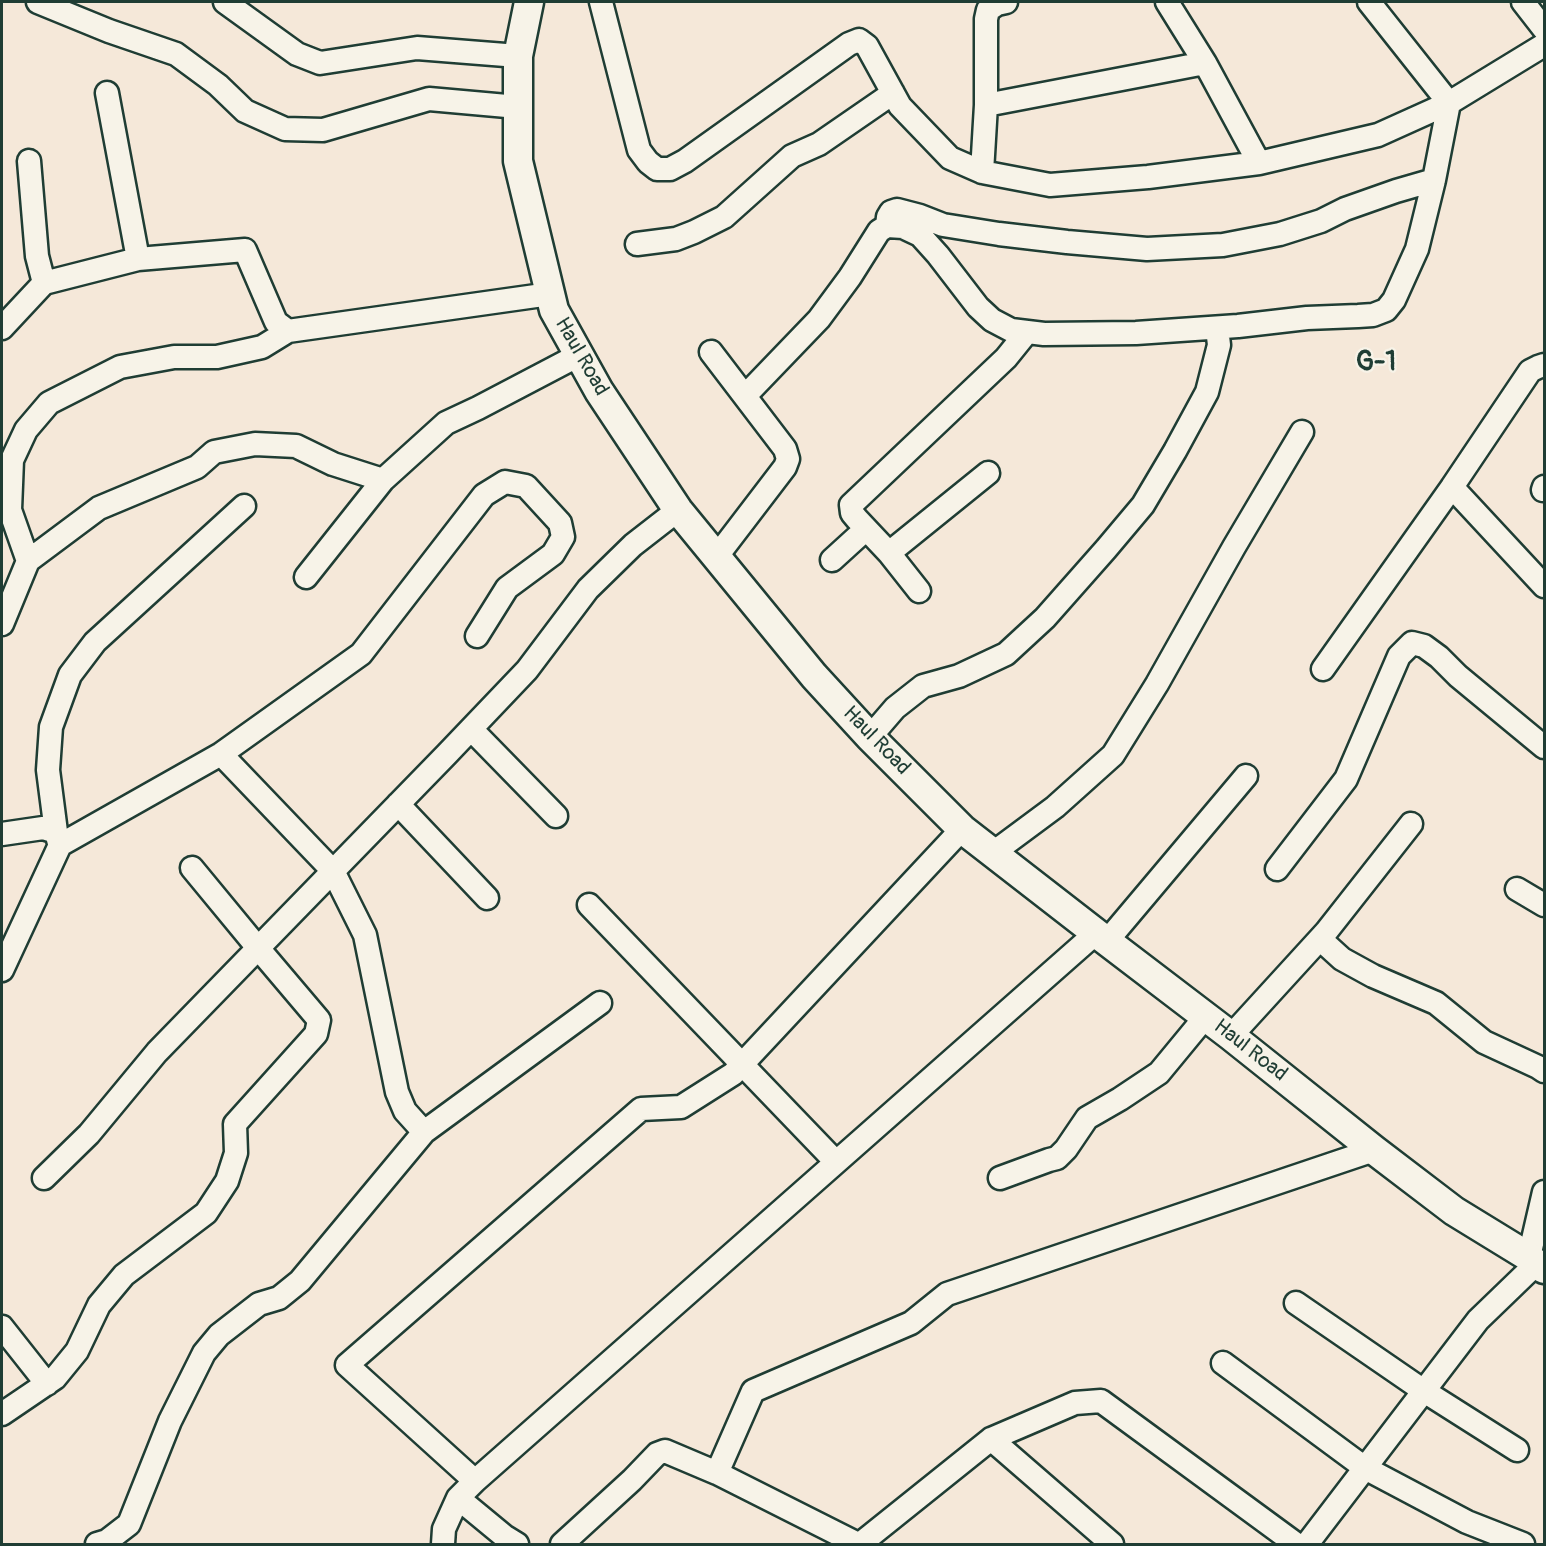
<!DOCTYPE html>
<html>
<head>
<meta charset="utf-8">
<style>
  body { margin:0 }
  #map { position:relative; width:1546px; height:1546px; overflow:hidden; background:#f5e8d9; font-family:Pangolin,sans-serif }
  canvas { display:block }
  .frame { position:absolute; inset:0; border:3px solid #1f3d34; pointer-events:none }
</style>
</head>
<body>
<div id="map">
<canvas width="1546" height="1546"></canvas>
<div class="frame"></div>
</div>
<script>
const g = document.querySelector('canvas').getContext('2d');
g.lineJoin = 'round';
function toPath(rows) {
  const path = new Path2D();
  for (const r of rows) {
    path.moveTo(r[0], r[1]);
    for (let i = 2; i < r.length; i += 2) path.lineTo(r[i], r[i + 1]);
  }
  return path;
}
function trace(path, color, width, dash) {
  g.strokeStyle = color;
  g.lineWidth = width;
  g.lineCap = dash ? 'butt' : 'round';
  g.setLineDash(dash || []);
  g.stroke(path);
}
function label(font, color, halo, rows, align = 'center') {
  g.font = font + ' Pangolin,sans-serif';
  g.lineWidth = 4.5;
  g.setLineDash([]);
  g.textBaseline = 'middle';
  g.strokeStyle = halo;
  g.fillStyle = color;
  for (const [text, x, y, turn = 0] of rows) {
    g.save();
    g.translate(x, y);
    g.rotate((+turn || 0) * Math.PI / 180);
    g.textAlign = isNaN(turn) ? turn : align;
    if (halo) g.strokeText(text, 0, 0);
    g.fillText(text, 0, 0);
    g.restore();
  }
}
const minor = toPath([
  [38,2,109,31,176,54,218,85,245,111,285,129,323,130,429,99,518,107],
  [225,2,297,54,320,63,417,48,518,56],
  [601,2,639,150,648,162,657,169,670,169,685,161,849,44,859,40,867,46,900,106,950,158,982,172,986,105,986,19,988,10,997,4,1006,2],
  [1523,2,1544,29],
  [107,93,138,259],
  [986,105,1205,63,1167,2],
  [29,161,37,256,44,283],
  [1259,163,1378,135,1449,103,1544,45],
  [982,172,1050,185,1148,177,1259,163,1205,63],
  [887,226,888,217,891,212,897,210,920,216,943,225,999,234,1067,242,1147,249,1223,245,1280,234,1321,221,1345,209,1396,191,1434,180],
  [637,244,676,239,694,232,724,217,792,156,819,144,893,93],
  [2,328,44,283,138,259,245,250,276,322,288,331,550,294],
  [711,352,785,449,788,459,785,467,717,556],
  [745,396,819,319,850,277,879,231,887,226,903,227,920,235,938,255,978,307,992,320,1011,330,1044,334,1136,333,1238,326,1307,318,1358,316,1373,315,1386,310,1394,300,1417,249,1434,180,1449,103,1369,2],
  [1452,487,1544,586],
  [1543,490,1544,487],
  [889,553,988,473],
  [832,560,866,529],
  [28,561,10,510,12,460,26,430,49,403,120,367,174,357,217,357,262,347,288,331],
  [306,577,383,480,446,423,478,408,579,355],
  [919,591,889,553,857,519,852,513,851,505,1006,358,1027,332],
  [2,624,28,561,99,508,197,467,214,452,255,444,296,446,333,464,383,480],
  [1323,669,1452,487,1530,371,1538,367,1544,365],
  [471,729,556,816],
  [870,737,895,708,923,686,959,676,1006,654,1045,618,1106,549,1143,505,1175,451,1207,392,1219,345,1217,328],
  [221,754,333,871,365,935,397,1092,405,1111,424,1132],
  [398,804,487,898],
  [56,832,48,770,51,727,70,675,95,642,244,506],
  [2,834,43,828,56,832,59,843],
  [993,853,1055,807,1113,755,1157,684,1234,547,1302,432],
  [1277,869,1346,779,1399,656,1412,643,1424,646,1439,657,1458,676,1544,747],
  [1517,889,1544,905],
  [589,905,836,1162],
  [1320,939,1342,959,1373,976,1436,1003,1484,1042,1538,1067,1544,1071],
  [1107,941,1246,776],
  [2,970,60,845,221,754,361,654,484,495,505,482,526,486,560,523,563,537,553,554,507,588,477,636],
  [1231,1036,1326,932,1411,824],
  [44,1178,89,1134,157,1052,447,754,527,670,588,589,633,545,678,510],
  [1000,1178,1049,1160,1057,1158,1066,1149,1087,1118,1120,1099,1159,1073,1206,1016],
  [1529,1257,1544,1192],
  [1296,1303,1424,1391,1517,1450],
  [2,1327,47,1384],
  [1223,1363,1365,1468,1467,1522,1523,1544],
  [2,1414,55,1378,77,1351,99,1305,124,1275,206,1213,227,1181,236,1153,235,1124,316,1034,319,1020,258,948,192,868],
  [991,1439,1112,1544],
  [717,1473,753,1391,911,1323,947,1294,1374,1150],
  [475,1481,347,1365,641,1109,681,1107,733,1074,962,829],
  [458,1498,504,1536,517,1544],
  [97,1544,107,1541,129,1524,170,1421,204,1353,219,1335,259,1304,279,1298,300,1281,424,1132,600,1003],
  [443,1544,444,1529,458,1498,475,1481,1096,933],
  [562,1544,632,1480,657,1454,665,1451,717,1473,858,1544],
  [860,1544,991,1439,1075,1403,1101,1401,1296,1544],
  [1307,1544,1478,1320,1536,1264]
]);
const major = toPath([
  [529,2,518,56,518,161,554,310,599,391,678,510,814,676,870,737,962,829,1096,933,1231,1036,1374,1150,1454,1211,1529,1257,1536,1264,1544,1269]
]);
trace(minor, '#1f3d34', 27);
trace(major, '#1f3d34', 33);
trace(minor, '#f7f3e8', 22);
trace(major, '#f7f3e8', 28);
label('21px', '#1f3d34', '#f7f3e8', [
  ["Haul Road",581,357,60],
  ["Haul Road",876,741,46],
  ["Haul Road",1250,1051,38]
]);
label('bold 27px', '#1f3d34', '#f7f3e8', [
  ["G-1",1376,363]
]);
</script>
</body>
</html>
